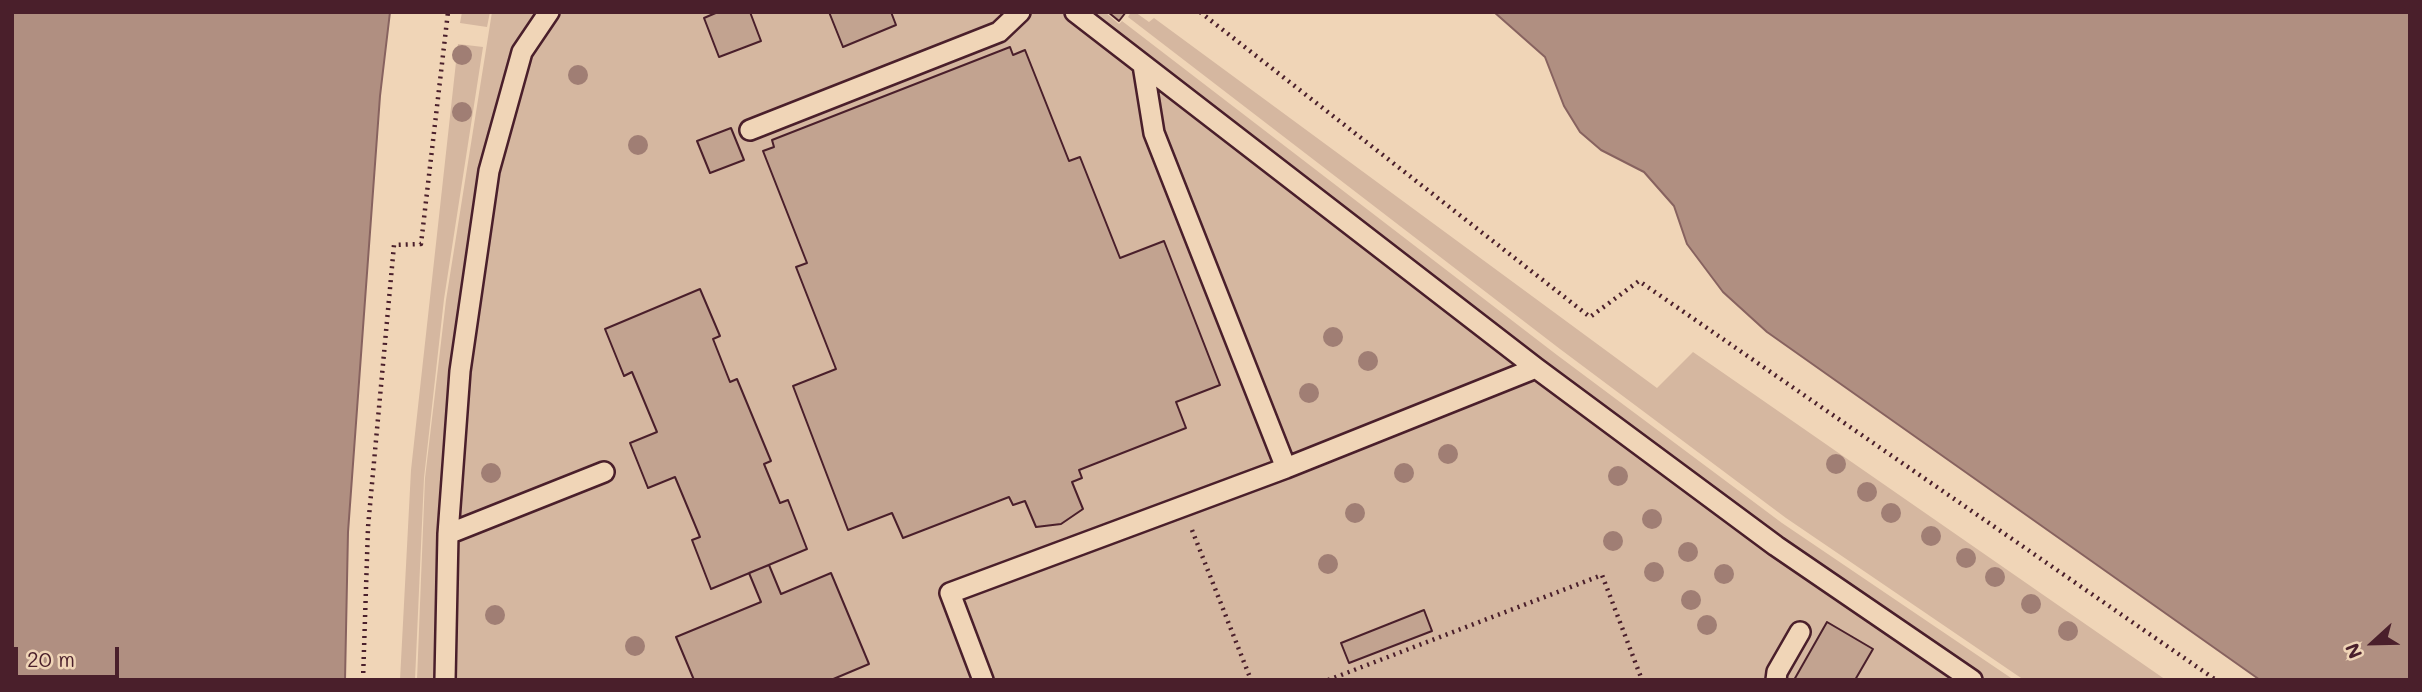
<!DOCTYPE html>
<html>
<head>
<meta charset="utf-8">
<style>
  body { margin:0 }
  #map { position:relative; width:2422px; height:692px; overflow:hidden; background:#f0d5b7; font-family:Mali,sans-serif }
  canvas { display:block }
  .frame { position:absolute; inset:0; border:14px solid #4a1f2b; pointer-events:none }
  .north { position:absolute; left:2338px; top:608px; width:70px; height:70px; -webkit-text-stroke:5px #f0d5b7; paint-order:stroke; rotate:248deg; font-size:19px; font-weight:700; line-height:28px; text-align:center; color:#4a1f2b }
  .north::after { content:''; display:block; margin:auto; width:24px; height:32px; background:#4a1f2b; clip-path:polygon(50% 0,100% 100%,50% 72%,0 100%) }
  .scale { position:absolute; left:14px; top:647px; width:105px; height:32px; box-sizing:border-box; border:4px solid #4a1f2b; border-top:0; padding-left:9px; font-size:21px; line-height:24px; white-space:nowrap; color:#4a1f2b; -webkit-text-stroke:5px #f0d5b7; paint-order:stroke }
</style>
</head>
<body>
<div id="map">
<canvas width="2422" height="692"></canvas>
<div class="frame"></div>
<div class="north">N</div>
<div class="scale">20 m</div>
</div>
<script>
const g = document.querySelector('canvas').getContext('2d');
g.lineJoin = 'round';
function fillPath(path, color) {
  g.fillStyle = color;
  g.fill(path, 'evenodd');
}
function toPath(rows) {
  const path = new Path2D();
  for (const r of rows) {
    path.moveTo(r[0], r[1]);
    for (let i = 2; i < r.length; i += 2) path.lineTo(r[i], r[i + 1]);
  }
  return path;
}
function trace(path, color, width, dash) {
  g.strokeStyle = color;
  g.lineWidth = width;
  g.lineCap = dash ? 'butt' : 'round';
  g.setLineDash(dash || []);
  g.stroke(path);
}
fillPath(toPath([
  [462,12,490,12,487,27,460,23],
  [492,12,1105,12,1119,24,1122,21,1557,355,1782,523,2014,680,417,680,425,478,446,300],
  [1131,12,1135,12,1149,22,1154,18,1657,388,1693,352,2166,680,2024,680,1786,518,1560,349,1128,17],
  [458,44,483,47,444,299,424,478,415,680,400,680,411,470]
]), '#d5b7a0');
const water = toPath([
  [12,12,390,12,380,96,348,532,345,680,12,680,12,12],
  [1494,12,2410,12,2410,680,2260,680,1767,332,1723,292,1687,244,1674,206,1644,172,1601,150,1580,132,1564,106,1545,57,1494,12]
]);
fillPath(water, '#b08f81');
trace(water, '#87625f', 2);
const building = toPath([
  [718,12,750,12,761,41,719,57,704,18,718,12],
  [829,12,891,12,896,25,843,47,829,12],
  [1108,12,1126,12,1119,21,1108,12],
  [1010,47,1013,55,1025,50,1069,161,1080,157,1120,258,1164,241,1220,385,1176,402,1186,428,1079,470,1082,478,1072,482,1083,509,1061,524,1036,527,1025,501,1013,505,1009,497,903,538,892,513,848,530,793,386,836,369,796,267,807,263,763,151,774,147,772,140,1010,47],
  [731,128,744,160,710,173,697,141,731,128],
  [700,289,720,336,713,339,730,382,737,379,771,461,764,464,780,503,788,500,807,549,711,589,692,540,700,537,675,477,648,488,630,443,657,432,632,372,624,376,605,329,700,289],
  [769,565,781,594,831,573,869,664,831,680,694,680,676,637,761,602,749,573,769,565],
  [1424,610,1432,631,1349,663,1341,643,1424,610],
  [1827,622,1873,649,1855,680,1794,680,1827,622]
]);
fillPath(building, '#c2a390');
trace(building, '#4a1f2b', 2);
const lane = toPath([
  [1075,12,1536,368,1776,546,1972,680],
  [1143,65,1154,133,1286,468],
  [750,130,999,32,1020,12],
  [448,534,604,472],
  [445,680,448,534,460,371,489,171,522,52,549,12],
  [983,680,950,593,1286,468,1536,368],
  [1776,680,1777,672,1800,632]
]);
trace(lane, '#4a1f2b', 24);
trace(toPath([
  [1200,12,1590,317,1639,281,2216,680],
  [1192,530,1251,680],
  [363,680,368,527,394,245,421,244,448,12],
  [1328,680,1602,575,1642,680]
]), '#4a1f2b', 4.5, [2, 5]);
trace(lane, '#f0d5b7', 19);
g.fillStyle = '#a07e74';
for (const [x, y] of [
  [462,55],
  [578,75],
  [462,112],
  [638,145],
  [1333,337],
  [1368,361],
  [1309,393],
  [1448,454],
  [1836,464],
  [491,473],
  [1404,473],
  [1618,476],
  [1867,492],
  [1355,513],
  [1891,513],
  [1652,519],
  [1931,536],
  [1613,541],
  [1688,552],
  [1966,558],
  [1328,564],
  [1654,572],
  [1724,574],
  [1995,577],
  [1691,600],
  [2031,604],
  [495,615],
  [1707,625],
  [2068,631],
  [635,646]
]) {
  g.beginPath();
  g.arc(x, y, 10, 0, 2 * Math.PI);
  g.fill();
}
</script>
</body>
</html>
